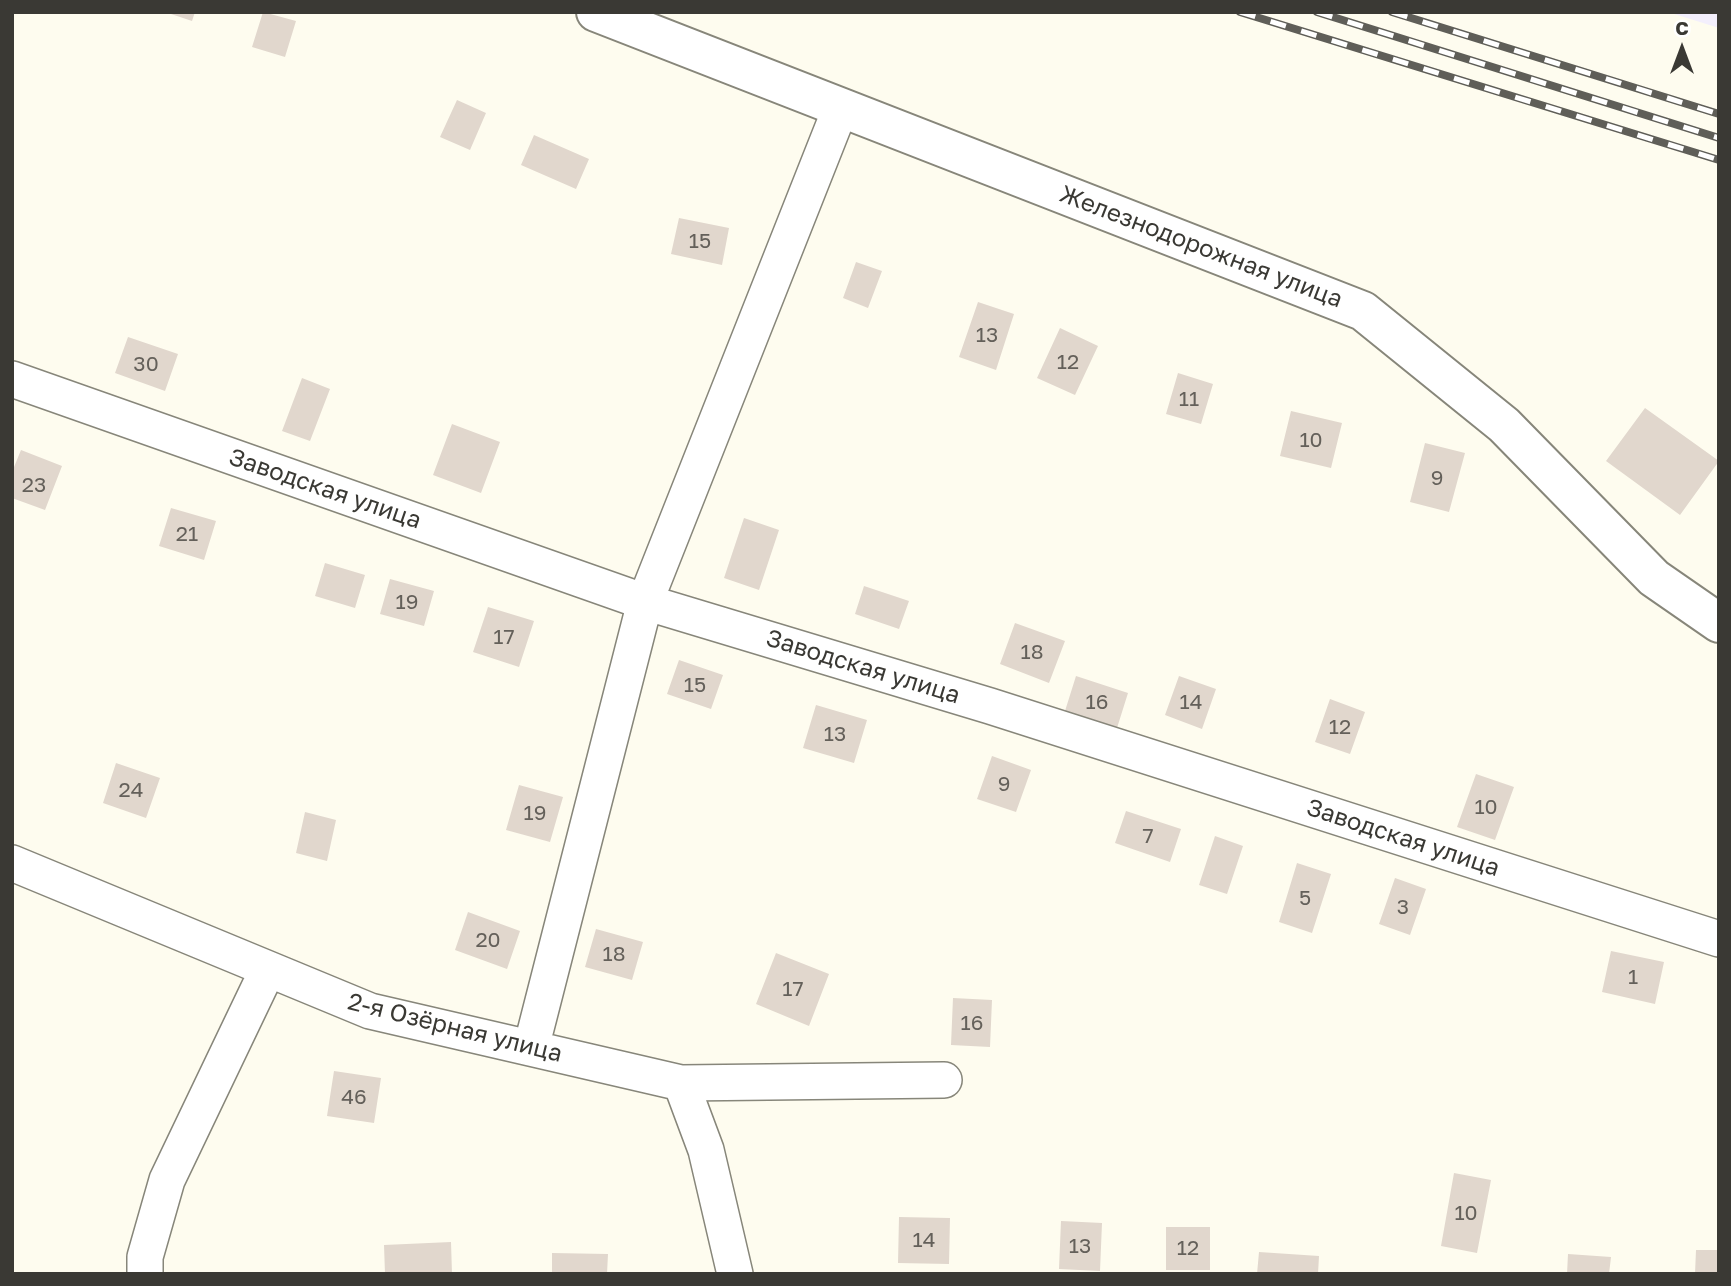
<!DOCTYPE html>
<html>
<head>
<meta charset="utf-8">
<style>
  body { margin:0 }
  #map { position:relative; width:1731px; height:1286px; overflow:hidden; background:#fefcef; font-family:"Golos Text",sans-serif }
  canvas { display:block }
  .frame { position:absolute; inset:0; border:14px solid #3a3934; pointer-events:none }
  .north { position:absolute; left:1647px; top:14px; width:70px; height:70px; -webkit-text-stroke:5px #fff; paint-order:stroke; rotate:0deg; font-size:19px; font-weight:700; line-height:28px; text-align:center; color:#3a3934 }
  .north::after { content:''; display:block; margin:auto; width:24px; height:32px; background:#3a3934; clip-path:polygon(50% 0,100% 100%,50% 72%,0 100%) }
</style>
</head>
<body>
<div id="map">
<canvas width="1731" height="1286"></canvas>
<div class="frame"></div>
<div class="north">С</div>
</div>
<script>
const g = document.querySelector('canvas').getContext('2d');
g.lineJoin = 'round';
function fillPath(path, color) {
  g.fillStyle = color;
  g.fill(path, 'evenodd');
}
function toPath(rows) {
  const path = new Path2D();
  for (const r of rows) {
    path.moveTo(r[0], r[1]);
    for (let i = 2; i < r.length; i += 2) path.lineTo(r[i], r[i + 1]);
  }
  return path;
}
function trace(path, color, width, dash) {
  g.strokeStyle = color;
  g.lineWidth = width;
  g.lineCap = dash ? 'butt' : 'round';
  g.setLineDash(dash || []);
  g.stroke(path);
}
function label(font, color, halo, rows, align = 'center') {
  g.font = font + ' "Golos Text",sans-serif';
  g.lineWidth = 5;
  g.setLineDash([]);
  g.textBaseline = 'middle';
  g.strokeStyle = halo;
  g.fillStyle = color;
  for (const [text, x, y, turn = 0] of rows) {
    g.save();
    g.translate(x, y);
    g.rotate((+turn || 0) * Math.PI / 180);
    g.textAlign = isNaN(turn) ? turn : align;
    if (halo) g.strokeText(text, 0, 0);
    g.fillText(text, 0, 0);
    g.restore();
  }
}
fillPath(toPath([
  [1668,12,1719,12,1719,28]
]), '#f3effc');
fillPath(toPath([
  [165,12,195,12,192,21],
  [263,12,296,21,285,57,252,47],
  [457,100,486,113,470,150,440,137],
  [534,135,589,159,576,189,521,165],
  [679,218,729,228,722,265,671,254],
  [856,262,882,271,868,308,843,298],
  [978,302,1014,314,996,370,959,357],
  [1060,328,1098,346,1075,395,1037,378],
  [128,337,178,354,165,391,115,373],
  [1178,373,1213,384,1201,424,1166,414],
  [302,378,330,389,310,441,282,431],
  [1645,408,1719,461,1680,515,1606,461],
  [1291,411,1342,423,1331,468,1280,456],
  [452,424,500,442,481,493,433,475],
  [1425,443,1465,453,1449,512,1410,502],
  [21,450,62,466,45,510,12,498,12,472],
  [171,508,216,521,204,560,159,546],
  [744,518,779,530,759,590,724,578],
  [325,563,365,575,355,608,315,596],
  [390,579,434,591,424,626,380,614],
  [864,586,909,601,899,629,855,614],
  [488,607,534,621,519,667,473,652],
  [1015,623,1065,641,1049,683,1000,664],
  [679,660,723,675,711,709,667,694],
  [1076,676,1128,693,1117,728,1065,711],
  [1179,676,1216,689,1202,729,1165,715],
  [1330,699,1365,712,1350,754,1315,742],
  [816,705,867,720,854,763,803,748],
  [992,756,1031,770,1016,812,977,799],
  [116,763,160,778,146,818,103,803],
  [1476,774,1514,787,1495,840,1457,827],
  [519,785,563,797,550,842,506,830],
  [1126,811,1181,829,1170,862,1115,843],
  [305,812,336,820,327,861,296,853],
  [1215,836,1243,846,1227,894,1199,885],
  [1297,863,1331,874,1312,933,1279,922],
  [1395,878,1426,889,1410,935,1379,924],
  [468,912,520,931,507,969,455,950],
  [596,929,643,942,632,980,585,967],
  [1611,951,1664,962,1655,1004,1602,992],
  [776,953,829,974,809,1026,756,1004],
  [953,998,992,1000,990,1047,951,1045],
  [334,1071,381,1078,374,1123,327,1116],
  [1454,1173,1491,1180,1477,1253,1441,1246],
  [899,1217,950,1218,949,1264,898,1263],
  [1061,1221,1102,1223,1100,1271,1059,1269],
  [1166,1227,1210,1227,1210,1270,1166,1270],
  [451,1242,452,1274,385,1274,384,1245],
  [1696,1250,1719,1250,1719,1274,1695,1274],
  [1259,1252,1319,1256,1318,1274,1257,1274],
  [552,1253,608,1254,607,1274,552,1274],
  [1568,1254,1611,1257,1609,1274,1567,1274]
]), '#e1d7cd');
const street = toPath([
  [12,379,645,602,990,706,1719,939],
  [12,863,370,1011,681,1083,706,1150,735,1274],
  [531,1048,645,602,841,107],
  [681,1083,944,1080],
  [145,1274,145,1257,167,1180,268,969]
]);
const secondary = toPath([
  [596,12,1363,311,1504,425,1654,578,1719,623]
]);
trace(street, '#87867a', 38);
trace(secondary, '#87867a', 42);
trace(street, '#fff', 35);
trace(secondary, '#fff', 38);
const rail = toPath([
  [1240,12,1719,160],
  [1317,12,1719,138],
  [1392,12,1719,114]
]);
trace(rail, '#5f5e58', 8);
trace(rail, '#fff', 5, [16]);
label('21px', '#64605a', null, [
  ["15",700,241],
  ["13",987,335],
  ["12",1068,362],
  ["30",146,364],
  ["11",1189,399],
  ["10",1311,440],
  ["9",1437,478],
  ["23",34,485],
  ["21",187,534],
  ["19",407,602],
  ["17",504,637],
  ["18",1032,652],
  ["15",695,685],
  ["16",1097,702],
  ["14",1191,702],
  ["12",1340,727],
  ["13",835,734],
  ["9",1004,784],
  ["24",131,790],
  ["10",1486,807],
  ["19",535,813],
  ["7",1148,836],
  ["5",1305,898],
  ["3",1403,907],
  ["20",488,940],
  ["18",614,954],
  ["1",1633,977],
  ["17",793,989],
  ["16",972,1023],
  ["46",354,1097],
  ["10",1466,1213],
  ["14",924,1240],
  ["13",1080,1246],
  ["12",1188,1248]
]);
label('24px', '#3a3934', '#fff', [
  ["Железнодорожная улица",1201,247,21],
  ["Заводская улица",325,489,19],
  ["Заводская улица",863,667,17],
  ["Заводская улица",1403,838,18],
  ["2-я Озёрная улица",455,1028,14]
]);
</script>
</body>
</html>
